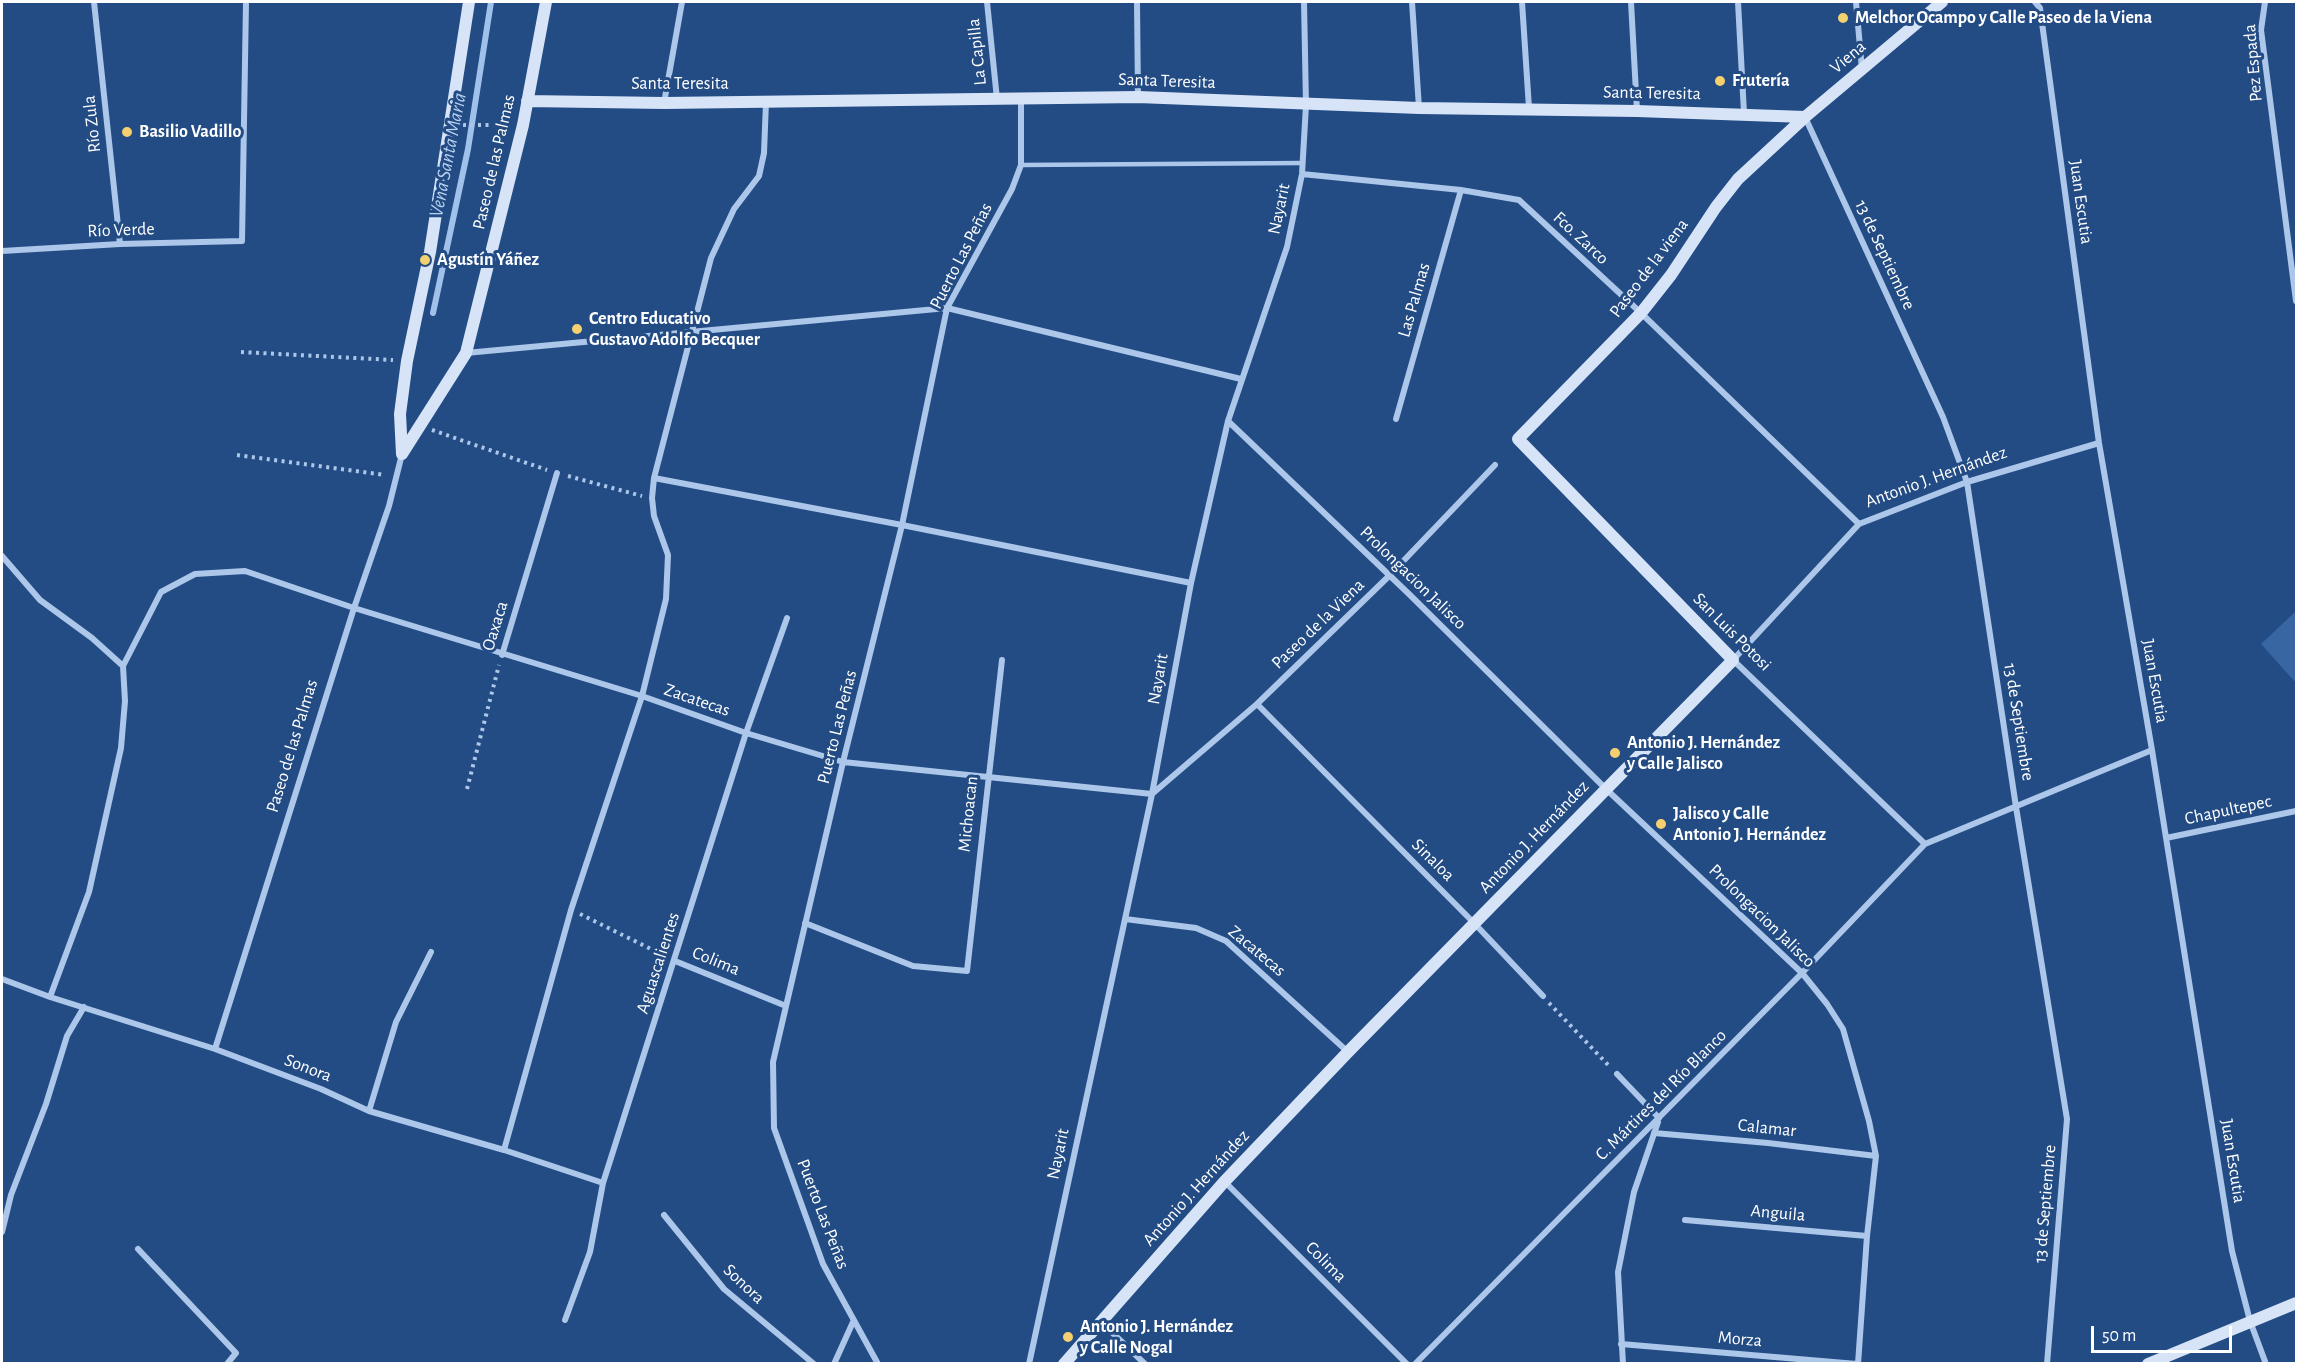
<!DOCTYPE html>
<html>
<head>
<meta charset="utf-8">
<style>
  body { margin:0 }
  #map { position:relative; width:2298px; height:1365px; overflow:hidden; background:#234c85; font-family:"Alegreya Sans",sans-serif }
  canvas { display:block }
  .frame { position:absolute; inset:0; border:3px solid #fff; pointer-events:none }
  .scale { position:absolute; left:2091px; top:1326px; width:141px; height:27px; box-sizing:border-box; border:3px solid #fff; border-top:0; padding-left:8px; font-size:18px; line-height:21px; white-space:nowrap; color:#fff; -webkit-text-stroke:4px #234c85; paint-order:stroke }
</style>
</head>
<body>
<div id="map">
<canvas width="2298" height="1365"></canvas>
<div class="frame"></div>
<div class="scale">50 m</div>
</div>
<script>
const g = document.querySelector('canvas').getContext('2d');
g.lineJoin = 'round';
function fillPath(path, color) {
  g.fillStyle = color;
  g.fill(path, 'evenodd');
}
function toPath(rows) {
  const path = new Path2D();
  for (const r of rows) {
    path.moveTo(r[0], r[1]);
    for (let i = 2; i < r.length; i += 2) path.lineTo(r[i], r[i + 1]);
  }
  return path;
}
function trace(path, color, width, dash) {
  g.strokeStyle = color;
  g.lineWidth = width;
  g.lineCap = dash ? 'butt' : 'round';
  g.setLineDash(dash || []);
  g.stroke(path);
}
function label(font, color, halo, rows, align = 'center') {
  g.font = font + ' "Alegreya Sans",sans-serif';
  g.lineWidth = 6;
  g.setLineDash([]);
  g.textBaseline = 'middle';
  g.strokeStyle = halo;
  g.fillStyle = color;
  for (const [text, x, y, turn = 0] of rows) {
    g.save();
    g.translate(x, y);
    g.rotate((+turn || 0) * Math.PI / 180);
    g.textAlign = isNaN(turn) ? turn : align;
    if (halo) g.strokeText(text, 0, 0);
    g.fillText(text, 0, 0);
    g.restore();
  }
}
fillPath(toPath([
  [2296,611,2296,683,2261,644]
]), '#3766a2');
trace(toPath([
  [433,313,468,149,491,2]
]), '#a0c1ea', 6);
trace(toPath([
  [463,125,510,125],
  [241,352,393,360],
  [432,430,547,470],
  [237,455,385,475],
  [568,476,642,496],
  [467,789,499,665],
  [580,914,665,956],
  [1549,1003,1610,1067]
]), '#acc7e9', 4, [3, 4.5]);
trace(toPath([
  [1021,165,1303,163]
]), '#acc7e9', 4.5);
trace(toPath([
  [94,2,120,244],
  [987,2,997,99],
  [1137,2,1138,97],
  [1412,2,1419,108],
  [1522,2,1529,108],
  [1631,2,1637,111],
  [1738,2,1744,113],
  [1856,2,1862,70],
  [2035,2,2040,8,2099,443,2152,750,2232,1251,2250,1321,2266,1364],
  [2265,2,2261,30,2296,301],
  [766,102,764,153,759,176,734,209,711,258,654,478,902,525,1191,583],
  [664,103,682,2],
  [1805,117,1943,417,1967,482,2016,807,2067,1119,2047,1364],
  [1302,174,1461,190,1519,200,1641,313,1859,524],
  [2,251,120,244,242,241,246,2],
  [466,353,947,308,1241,379],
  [1396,419,1461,190],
  [1228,421,1410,595,1606,789,1802,973,1827,1004,1843,1029,1869,1121,1876,1156,1867,1236,1858,1364],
  [2,556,40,600,92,638,123,666],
  [502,655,557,473],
  [1257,704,1475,924,1543,996],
  [2166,838,2296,811],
  [1925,844,1733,660,1859,524,1967,482,2099,443],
  [1125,919,1196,928,1226,941,1348,1052],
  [805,923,913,966,967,971,1002,660],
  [675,961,786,1006],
  [2,979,50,997,215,1049,321,1089,369,1111,504,1150,603,1183],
  [50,997,89,892,121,748,125,701,123,666,161,592,195,574,245,571,354,608,642,696,746,733,843,762,1152,794,1257,704,1389,576,1495,465],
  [215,1049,354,608,389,506,402,454],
  [1617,1074,1659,1118],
  [369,1111,396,1022,431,952],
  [1654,1133,1768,1143,1876,1156],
  [504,1150,571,910,642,696,666,599,668,555,654,516,652,498,654,478],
  [1225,1182,1407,1364],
  [664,1215,724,1289,814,1364],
  [1685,1220,1867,1236],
  [2,1232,11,1195,46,1104,67,1036,84,1007],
  [138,1249,236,1353,227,1364],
  [565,1320,590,1252,603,1183,746,733,787,618],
  [1101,1322,1145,1364],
  [1621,1344,1857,1364],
  [834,1364,853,1322],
  [878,1364,823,1264,774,1128,773,1062,843,762,902,525,947,308,1012,189,1021,165,1021,99],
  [1029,1364,1152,794,1191,583,1228,421,1287,247,1302,174,1306,105,1304,2],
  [1415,1364,1802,973,1925,844,2152,750],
  [1623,1364,1618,1272,1634,1192,1658,1122]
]), '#acc7e9', 6);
trace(toPath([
  [527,101,664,103,1138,97,1419,108,1637,111,1805,117],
  [402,454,466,353,523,125,546,2],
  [402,454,400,414,407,361,430,252,469,2],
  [1064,1364,1224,1182,1348,1052,1733,660,1518,439,1641,313,1671,275,1716,207,1738,179,1805,117,1942,2],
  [2148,1364,2296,1303]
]), '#d7e4f7', 12);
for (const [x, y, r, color] of [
  [1843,18,6,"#f4d06f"],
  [1720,81,6,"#f4d06f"],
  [127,132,6,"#f4d06f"],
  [425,260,6,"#f4d06f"],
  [577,329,6,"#f4d06f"],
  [1615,753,6,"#f4d06f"],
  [1661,824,6,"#f4d06f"],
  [1068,1337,6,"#f4d06f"]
]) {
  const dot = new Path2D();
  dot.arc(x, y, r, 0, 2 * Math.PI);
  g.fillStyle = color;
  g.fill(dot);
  trace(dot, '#234c85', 2);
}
label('bold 18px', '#fff', '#234c85', [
  ["Melchor Ocampo y Calle Paseo de la Viena",1855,18],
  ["Frutería",1732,81],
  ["Basilio Vadillo",139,132],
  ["Agustín Yáñez",437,260],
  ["Centro Educativo",589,319],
  ["Gustavo Adolfo Becquer",589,340],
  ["Antonio J. Hernández",1627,743],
  ["y Calle Jalisco",1627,764],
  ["Jalisco y Calle",1673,814],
  ["Antonio J. Hernández",1673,835],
  ["Antonio J. Hernández",1080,1327],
  ["y Calle Nogal",1080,1348]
], 'left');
label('18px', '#fff', '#234c85', [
  ["La Capilla",977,52,-96],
  ["Viena",1848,57,-40],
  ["Pez Espada",2253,63,-95],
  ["Santa Teresita",1167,81,2],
  ["Santa Teresita",680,84],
  ["Santa Teresita",1652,93,1],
  ["Río Zula",92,124,-96],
  ["Paseo de las Palmas",494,162,-77],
  ["Juan Escutia",2081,202,82],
  ["Nayarit",1279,209,-78],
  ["Río Verde",121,230,-2],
  ["Fco. Zarco",1581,238,43],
  ["13 de Septiembre",1885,255,65],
  ["Puerto Las Peñas",961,256,-63],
  ["Paseo de la viena",1649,268,-53],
  ["Las Palmas",1414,300,-74],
  ["Antonio J. Hernández",1936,477,-20],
  ["Prolongacion Jalisco",1413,578,44],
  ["Paseo de la Viena",1318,624,-44],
  ["Oaxaca",495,626,-73],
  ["San Luis Potosi",1732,632,45],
  ["Nayarit",1158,679,-80],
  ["Juan Escutia",2155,681,80],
  ["Zacatecas",697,700,19],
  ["13 de Septiembre",2019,722,81],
  ["Puerto Las Peñas",837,727,-76],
  ["Paseo de las Palmas",292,746,-73],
  ["Chapultepec",2228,810,-12],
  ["Michoacan",968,814,-84],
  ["Antonio J. Hernández",1534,837,-46],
  ["Sinaloa",1433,860,45],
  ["Prolongacion Jalisco",1762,916,44],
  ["Zacatecas",1257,951,40],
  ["Colima",716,961,22],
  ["Aguascalientes",658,963,-72],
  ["Sonora",308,1068,21],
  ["C. Mártires del Río Blanco",1661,1095,-45],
  ["Calamar",1767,1128,6],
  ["Nayarit",1058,1154,-78],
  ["Juan Escutia",2233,1161,81],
  ["Antonio J. Hernández",1196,1188,-48],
  ["13 de Septiembre",2045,1204,-85],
  ["Anguila",1778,1213,5],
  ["Puerto Las Peñas",823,1214,69],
  ["Colima",1326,1262,45],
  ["Sonora",744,1284,43],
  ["Morza",1740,1339,5]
]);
label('italic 20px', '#b8d1f0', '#234c85', [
  ["Vena Santa Maria",448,155,-79]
]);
</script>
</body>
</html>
